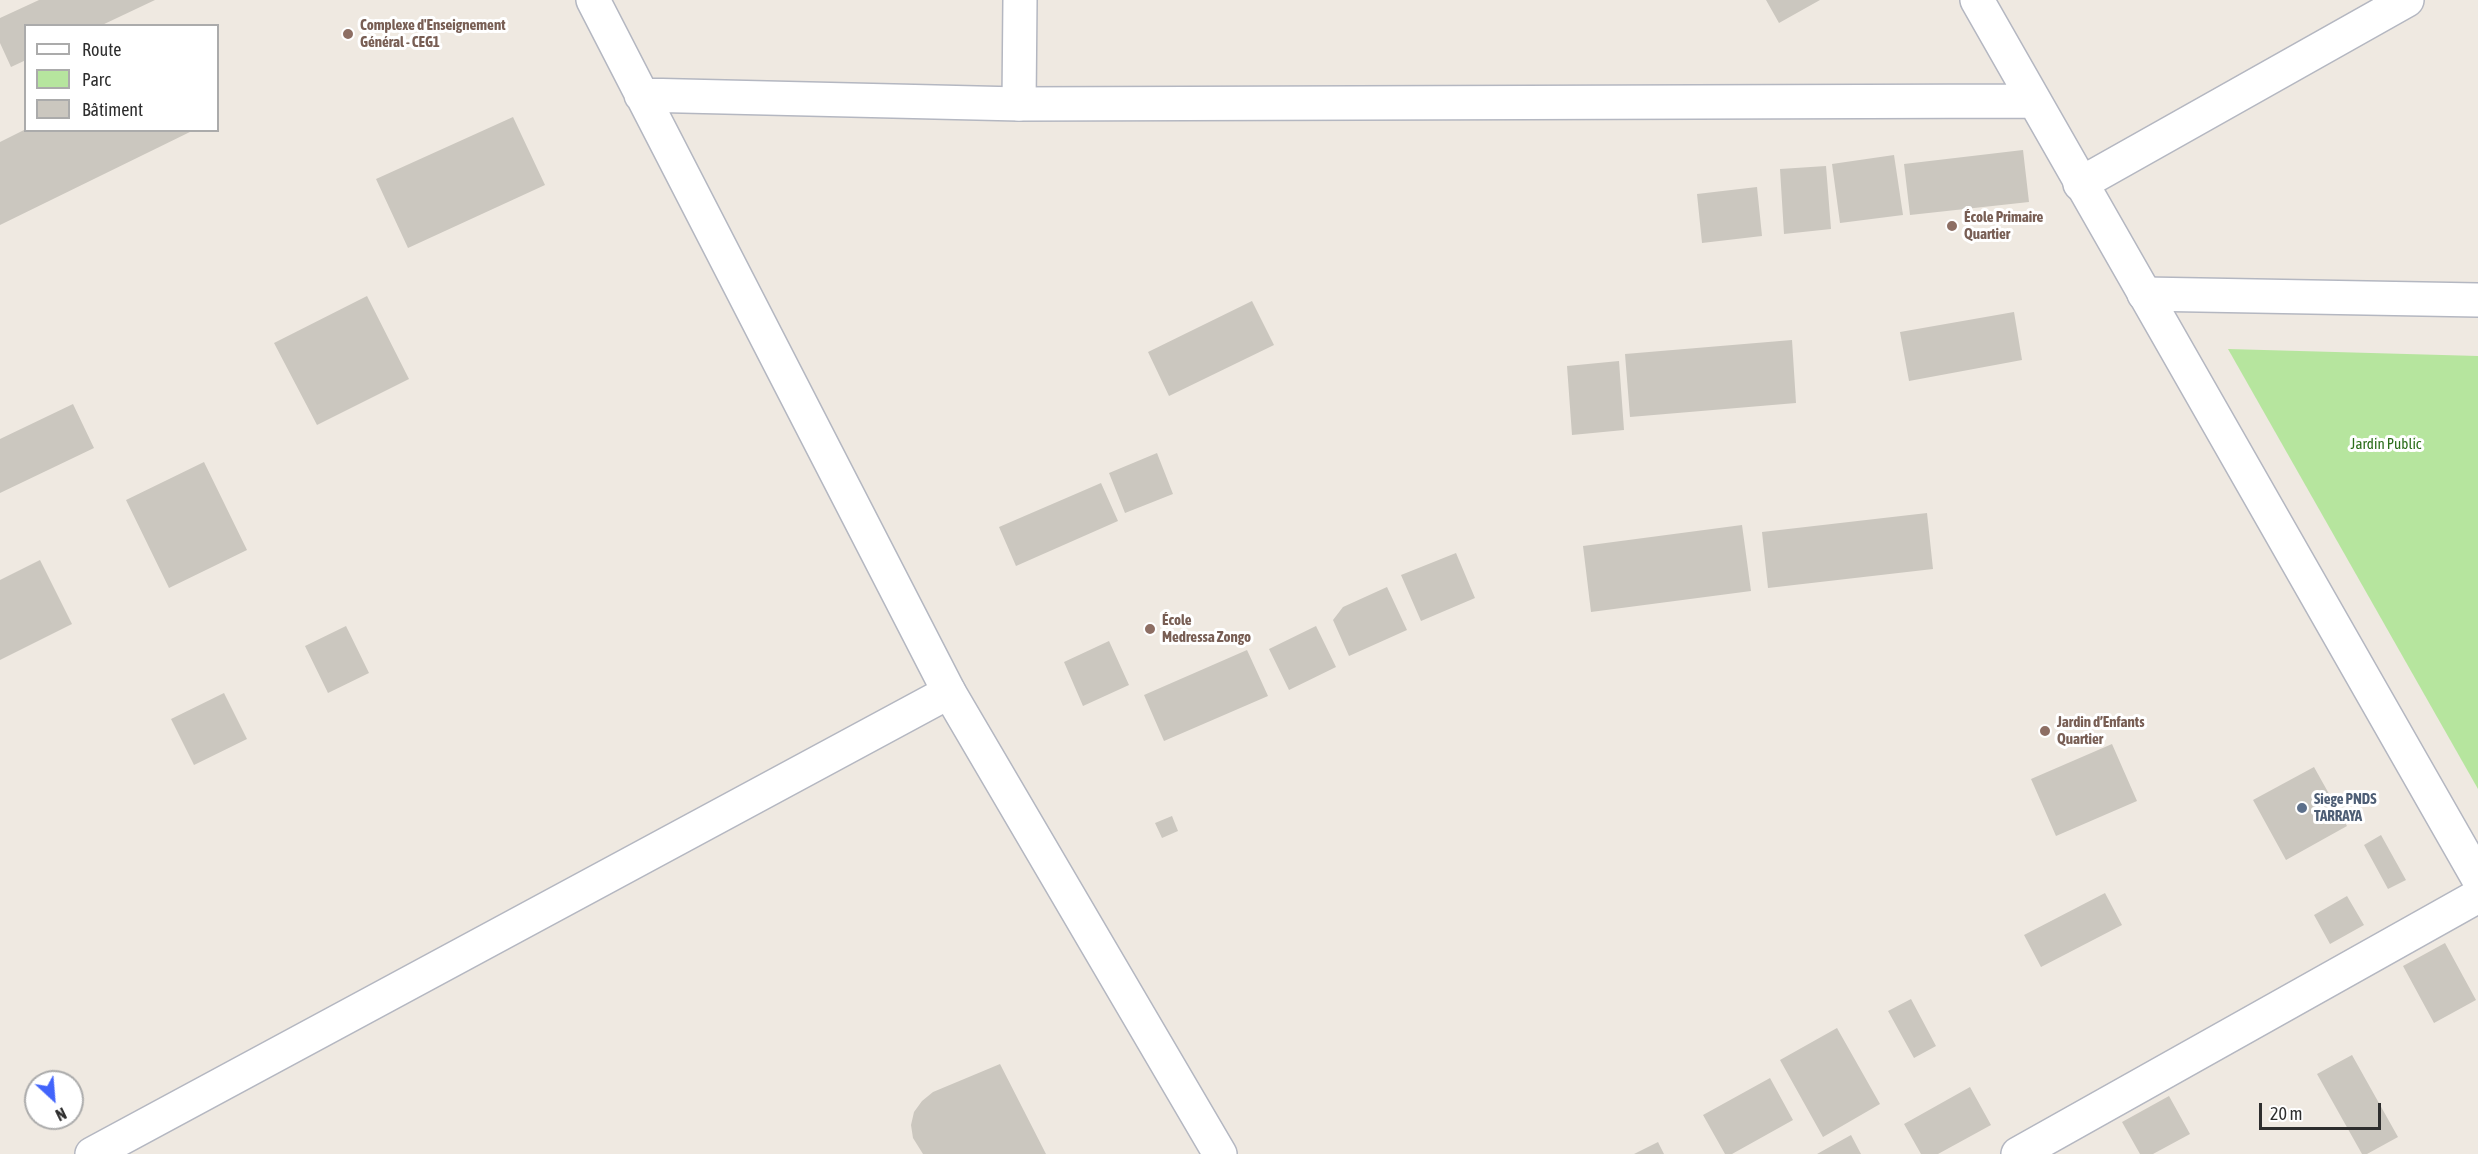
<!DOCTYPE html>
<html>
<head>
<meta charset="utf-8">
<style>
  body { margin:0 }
  #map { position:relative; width:2478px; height:1154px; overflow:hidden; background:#efe9e1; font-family:"Asap Condensed",sans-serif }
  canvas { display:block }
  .legend { position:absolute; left:24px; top:24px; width:195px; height:108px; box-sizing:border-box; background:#fff; border:2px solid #ababab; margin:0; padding:8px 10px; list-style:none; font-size:18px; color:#2e2e2e }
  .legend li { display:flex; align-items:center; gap:12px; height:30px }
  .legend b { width:30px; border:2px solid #ababab }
  .north { position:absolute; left:24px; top:1070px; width:60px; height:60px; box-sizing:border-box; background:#fff; border:2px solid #ababab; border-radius:50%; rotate:154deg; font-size:16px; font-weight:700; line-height:24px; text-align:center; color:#2e2e2e }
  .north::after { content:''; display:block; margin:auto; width:21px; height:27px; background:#4264fb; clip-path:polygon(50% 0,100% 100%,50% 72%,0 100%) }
  .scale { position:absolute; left:2259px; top:1103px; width:122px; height:27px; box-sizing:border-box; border:3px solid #2e2e2e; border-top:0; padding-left:8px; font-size:18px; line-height:21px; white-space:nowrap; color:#2e2e2e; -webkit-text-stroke:4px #fff; paint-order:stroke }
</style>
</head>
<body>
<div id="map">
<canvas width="2478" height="1154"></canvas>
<ul class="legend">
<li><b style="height:8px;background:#fff"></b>Route</li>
<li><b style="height:16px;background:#b6e59e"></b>Parc</li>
<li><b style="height:16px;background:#cbc7bf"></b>Bâtiment</li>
</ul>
<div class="north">N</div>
<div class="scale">20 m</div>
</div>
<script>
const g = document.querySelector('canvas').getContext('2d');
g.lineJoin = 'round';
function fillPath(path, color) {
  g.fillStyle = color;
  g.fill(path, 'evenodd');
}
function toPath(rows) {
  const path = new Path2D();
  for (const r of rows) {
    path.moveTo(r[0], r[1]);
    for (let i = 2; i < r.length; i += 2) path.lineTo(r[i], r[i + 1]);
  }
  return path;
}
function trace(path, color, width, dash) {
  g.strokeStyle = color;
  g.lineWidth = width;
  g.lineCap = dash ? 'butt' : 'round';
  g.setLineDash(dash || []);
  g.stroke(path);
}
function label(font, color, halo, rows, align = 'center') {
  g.font = font + ' "Asap Condensed",sans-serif';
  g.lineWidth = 6;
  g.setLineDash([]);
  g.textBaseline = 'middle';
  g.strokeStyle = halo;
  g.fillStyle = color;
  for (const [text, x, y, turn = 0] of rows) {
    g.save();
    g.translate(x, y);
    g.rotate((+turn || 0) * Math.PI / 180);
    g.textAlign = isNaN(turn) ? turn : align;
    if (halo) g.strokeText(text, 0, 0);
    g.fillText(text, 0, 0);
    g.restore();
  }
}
fillPath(toPath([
  [2228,349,2478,356,2478,789]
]), '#b6e59e');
fillPath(toPath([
  [39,0,155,0,100,26,26,26,26,60,11,67,0,43,0,18],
  [1766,0,1820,0,1779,23],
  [513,117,545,185,408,248,376,179],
  [26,129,26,130,194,130,0,225,0,142],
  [2023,150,2029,202,1910,215,1904,164],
  [1894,155,1903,215,1840,223,1832,164],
  [1826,166,1831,229,1784,234,1780,169],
  [1757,187,1762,236,1702,243,1697,194],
  [367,296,409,379,317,425,274,343],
  [1252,301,1274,345,1169,396,1148,352],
  [2014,312,2022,360,1909,381,1900,332],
  [1792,340,1796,403,1630,417,1625,354],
  [1619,361,1624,430,1572,435,1567,366],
  [73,404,94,448,0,493,0,439],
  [1157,453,1173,494,1125,513,1109,473],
  [204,462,247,550,169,588,126,500],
  [1101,483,1118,521,1016,566,999,527],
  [1927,513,1933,569,1768,588,1762,532],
  [1742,525,1751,591,1591,612,1583,546],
  [1456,553,1475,598,1421,621,1401,575],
  [40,560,72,624,0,660,0,580],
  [1387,587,1407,630,1349,656,1333,620,1343,607],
  [346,626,369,673,328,693,305,646],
  [1316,626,1336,667,1289,690,1269,649],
  [1109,641,1129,685,1083,706,1064,662],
  [1247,650,1268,696,1164,741,1144,695],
  [224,693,247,739,194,765,171,719],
  [2112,744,2137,801,2056,836,2031,779],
  [2314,767,2347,826,2286,860,2253,800],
  [1172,816,1178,831,1162,838,1155,823],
  [2381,835,2406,880,2388,889,2364,845],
  [2105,893,2122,925,2041,967,2024,935],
  [2347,896,2364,925,2330,944,2314,915],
  [2445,943,2476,1000,2434,1023,2403,966],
  [1911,999,1936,1046,1914,1058,1888,1011],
  [1837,1028,1880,1104,1823,1137,1780,1060],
  [2352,1055,2398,1137,2367,1154,2362,1154,2317,1074],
  [1000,1064,1046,1154,923,1154,913,1138,911,1125,914,1112,922,1101,933,1092],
  [1770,1078,1793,1120,1732,1154,1725,1154,1703,1115],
  [1970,1087,1991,1125,1938,1154,1921,1154,1904,1124],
  [2169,1096,2190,1134,2153,1154,2140,1154,2122,1122],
  [1851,1135,1861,1154,1817,1154],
  [1658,1142,1664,1154,1634,1154]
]), '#cbc7bf');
const minor = toPath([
  [1019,104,1020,0],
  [2080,184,2407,0],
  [2144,294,2478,300],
  [92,1154,949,692],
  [2018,1154,2478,896]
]);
const tertiary = toPath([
  [593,0,949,692,1220,1154],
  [1977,0,2478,878],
  [641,95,1019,104,2033,101]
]);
trace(minor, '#b4b7c1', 36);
trace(tertiary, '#b4b7c1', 36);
trace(minor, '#fff', 33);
trace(tertiary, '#fff', 33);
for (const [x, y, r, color] of [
  [348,34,6,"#8d6e63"],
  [1952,226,6,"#8d6e63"],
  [1150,629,6,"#8d6e63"],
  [2045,731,6,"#8d6e63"],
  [2302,808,6,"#5c6f8a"]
]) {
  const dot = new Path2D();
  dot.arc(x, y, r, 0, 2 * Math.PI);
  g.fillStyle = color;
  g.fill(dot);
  trace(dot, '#fff', 2);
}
label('bold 15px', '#785e54', '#fff', [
  ["Complexe d'Enseignement",360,25],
  ["Général - CEG1",360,42],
  ["École Primaire",1964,217],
  ["Quartier",1964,234],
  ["École",1162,620],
  ["Medressa Zongo",1162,637],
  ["Jardin d’Enfants",2057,722],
  ["Quartier",2057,739]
], 'left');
label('15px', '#2c6e1b', '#fff', [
  ["Jardin Public",2386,444]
]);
label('bold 15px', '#4e5e75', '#fff', [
  ["Siege PNDS",2314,799],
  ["TARRAYA",2314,816]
], 'left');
</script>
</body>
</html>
